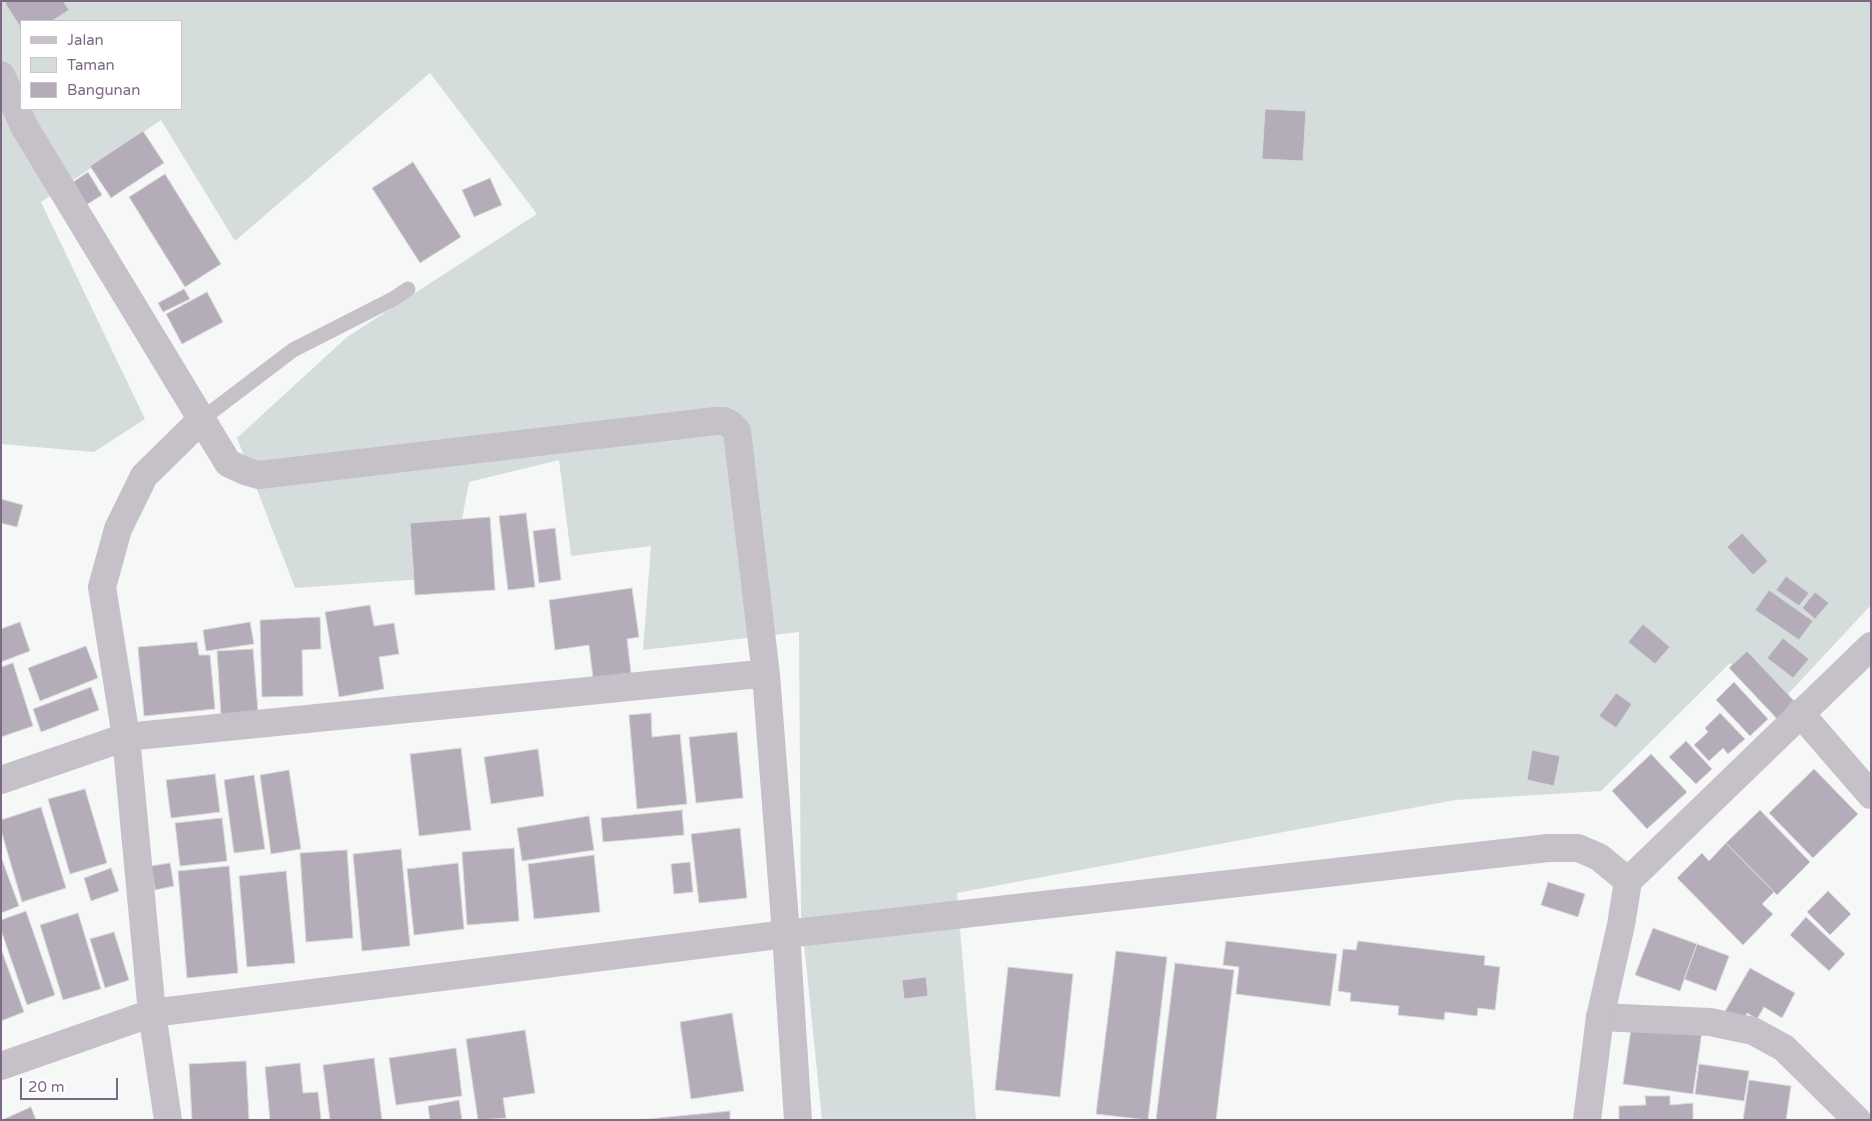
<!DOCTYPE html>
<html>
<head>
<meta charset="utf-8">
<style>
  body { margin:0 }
  #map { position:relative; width:1872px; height:1121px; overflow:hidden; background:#f5f8f6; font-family:"Varela Round",sans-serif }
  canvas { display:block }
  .frame { position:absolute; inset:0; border:2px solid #7d6984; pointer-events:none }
  .legend { position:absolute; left:20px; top:20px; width:162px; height:90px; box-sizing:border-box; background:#fff; border:1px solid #cbc3ce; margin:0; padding:6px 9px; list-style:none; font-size:15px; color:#7d6984 }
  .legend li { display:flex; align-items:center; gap:10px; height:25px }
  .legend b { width:25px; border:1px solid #cbc3ce }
  .scale { position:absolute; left:20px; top:1078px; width:98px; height:22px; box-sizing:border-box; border:2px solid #7d6984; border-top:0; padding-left:6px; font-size:15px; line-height:18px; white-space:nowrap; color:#7d6984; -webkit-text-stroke:4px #fff; paint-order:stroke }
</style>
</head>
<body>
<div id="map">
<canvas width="1872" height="1121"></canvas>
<div class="frame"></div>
<ul class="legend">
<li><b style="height:6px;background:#c6c1c8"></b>Jalan</li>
<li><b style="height:14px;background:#d5dcdc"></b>Taman</li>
<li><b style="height:14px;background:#b5acb9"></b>Bangunan</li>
</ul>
<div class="scale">20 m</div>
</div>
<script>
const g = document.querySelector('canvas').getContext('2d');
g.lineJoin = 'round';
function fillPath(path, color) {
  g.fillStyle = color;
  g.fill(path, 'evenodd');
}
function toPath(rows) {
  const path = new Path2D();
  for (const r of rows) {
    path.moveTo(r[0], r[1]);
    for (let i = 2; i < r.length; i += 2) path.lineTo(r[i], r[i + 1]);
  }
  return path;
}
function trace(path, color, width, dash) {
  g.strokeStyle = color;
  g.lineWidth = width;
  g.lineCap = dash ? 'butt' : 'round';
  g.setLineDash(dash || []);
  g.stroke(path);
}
fillPath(toPath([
  [1,1,1871,1,1871,605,1776,707,1730,663,1601,791,1455,800,957,893,976,1120,822,1120,801,914,799,632,643,650,651,546,571,556,559,460,469,482,451,577,295,588,237,438,347,337,537,214,430,73,235,241,161,120,41,202,145,419,94,452,1,444],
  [21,21,181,21,181,109,21,109]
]), '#d5dcdc');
const building = toPath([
  [8,1,63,1,69,10,52,21,21,21,21,28,5,3,8,1],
  [1265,109,1306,111,1303,161,1262,159,1265,109],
  [143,131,164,163,111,198,90,166,143,131],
  [413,162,461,237,420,263,372,188,413,162],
  [88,172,102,195,78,210,64,188,88,172],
  [165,174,221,264,185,287,129,197,165,174],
  [490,178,502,205,474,217,462,190,490,178],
  [184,289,190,299,163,312,158,303,184,289],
  [207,292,223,322,182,344,166,314,207,292],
  [1,499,23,505,17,527,1,523,1,499],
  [526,513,535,587,508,590,499,516,526,513],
  [490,517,495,590,415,595,410,523,490,517],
  [555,528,561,580,539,583,533,531,555,528],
  [1742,533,1768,561,1753,575,1727,547,1742,533],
  [1786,576,1809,593,1799,606,1776,590,1786,576],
  [632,588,639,637,627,639,631,673,593,678,589,645,555,650,549,600,632,588],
  [1769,590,1813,621,1799,640,1755,610,1769,590],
  [1815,592,1829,603,1815,619,1802,608,1815,592],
  [370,605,374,626,394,623,399,654,379,657,384,689,339,697,325,612,370,605],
  [320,617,321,649,302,650,303,696,262,697,260,620,320,617],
  [20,622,30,651,1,662,1,629,20,622],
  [250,622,254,644,206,651,203,630,250,622],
  [1643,624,1670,647,1655,664,1628,642,1643,624],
  [1783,638,1809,659,1793,678,1767,658,1783,638],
  [197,642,199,655,210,655,215,709,144,716,138,647,197,642],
  [86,646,98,678,40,701,28,668,86,646],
  [253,649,258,712,221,715,217,651,253,649],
  [1747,651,1798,705,1780,722,1729,668,1747,651],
  [13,663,33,726,1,737,1,667,13,663],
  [1734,682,1768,719,1750,736,1716,700,1734,682],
  [91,687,99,710,41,732,33,709,91,687],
  [1616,693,1632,704,1616,728,1599,716,1616,693],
  [651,713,652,737,680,734,687,804,637,809,629,715,651,713],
  [1720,713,1745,739,1728,754,1723,748,1709,761,1694,745,1708,732,1705,728,1720,713],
  [737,732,743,798,696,803,689,737,737,732],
  [1686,741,1712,769,1696,784,1669,757,1686,741],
  [461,748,471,830,419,836,410,754,461,748],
  [538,749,544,796,491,804,484,757,538,749],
  [1532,750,1560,756,1554,786,1527,780,1532,750],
  [1651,754,1687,792,1647,829,1612,791,1651,754],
  [1814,769,1858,814,1813,858,1769,813,1814,769],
  [289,770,301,849,271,854,260,775,289,770],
  [215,774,220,812,171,818,166,780,215,774],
  [254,775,265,849,234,853,224,780,254,775],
  [85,789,107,863,70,874,48,799,85,789],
  [41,807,66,888,22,902,1,830,1,820,41,807],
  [682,810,684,835,603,842,601,818,682,810],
  [1760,810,1810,862,1777,895,1726,843,1760,810],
  [589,816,594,850,522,861,517,828,589,816],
  [222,818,227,861,180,866,175,823,222,818],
  [740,828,747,898,699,903,691,834,740,828],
  [1726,843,1774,892,1762,904,1773,914,1743,945,1677,878,1702,853,1709,861,1726,843],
  [514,848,519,921,467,925,462,852,514,848],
  [401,849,410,946,362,951,353,854,401,849],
  [347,850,353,938,306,942,300,853,347,850],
  [594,855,600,912,534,919,528,864,594,855],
  [1,857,19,906,1,913,1,857],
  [690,862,693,892,674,894,671,864,690,862],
  [170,863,174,886,155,890,151,866,170,863],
  [458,863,464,929,414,935,407,869,458,863],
  [229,866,238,973,187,978,178,871,229,866],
  [111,868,119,891,91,901,84,878,111,868],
  [286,871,295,963,247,967,239,876,286,871],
  [1548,882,1585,894,1578,917,1541,905,1548,882],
  [1828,891,1851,914,1830,935,1807,912,1828,891],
  [26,911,55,995,27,1005,1,930,1,920,26,911],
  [78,913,101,989,63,1000,40,925,78,913],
  [1806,917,1845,954,1829,971,1790,935,1806,917],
  [1653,928,1697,944,1680,991,1635,975,1653,928],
  [114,932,129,980,105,988,90,939,114,932],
  [1226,941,1337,954,1330,1006,1236,994,1239,967,1223,965,1226,941],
  [1358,941,1485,956,1484,965,1500,967,1495,1010,1478,1008,1477,1016,1445,1012,1444,1020,1398,1015,1399,1006,1350,1001,1351,993,1338,991,1343,949,1356,950,1358,941],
  [1697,944,1729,956,1716,991,1684,979,1697,944],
  [1,949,24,1012,1,1021,1,949],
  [1116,951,1167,957,1148,1120,1096,1114,1116,951],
  [1175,963,1234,970,1216,1120,1156,1120,1175,963],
  [1008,967,1073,974,1060,1097,995,1090,1008,967],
  [1750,968,1795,993,1782,1018,1764,1007,1757,1019,1747,1013,1742,1022,1724,1013,1750,968],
  [926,977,928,996,904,999,902,980,926,977],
  [732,1013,744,1091,691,1099,680,1022,732,1013],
  [1632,1022,1702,1031,1693,1094,1623,1084,1632,1022],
  [525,1030,535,1093,503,1098,506,1118,478,1120,466,1039,525,1030],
  [456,1048,462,1096,396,1105,389,1058,456,1048],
  [374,1058,382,1120,330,1120,323,1065,374,1058],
  [246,1061,249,1120,192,1120,189,1064,246,1061],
  [300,1063,303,1093,318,1092,321,1120,270,1120,265,1067,300,1063],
  [1699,1064,1749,1071,1744,1101,1695,1094,1699,1064],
  [1749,1080,1791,1086,1786,1120,1743,1120,1749,1080],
  [1645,1096,1670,1096,1670,1105,1693,1103,1693,1120,1619,1120,1619,1106,1646,1105,1645,1096],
  [459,1100,462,1120,430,1120,428,1106,459,1100],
  [31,1107,36,1120,2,1120,31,1107],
  [730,1111,730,1120,638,1120,730,1111]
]);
fillPath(building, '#b5acb9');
trace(building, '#d7d9d8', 1);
trace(toPath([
  [202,419,293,350,393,299,408,289]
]), '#c6c1c8', 15);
trace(toPath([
  [1,75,25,128,228,463,245,471,259,475,716,421,724,421,731,425,737,431,766,675],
  [1800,713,1871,795],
  [1,780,126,737,749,675,766,675,786,934,798,1120],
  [1600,1017,1710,1022,1753,1031,1784,1048,1857,1120],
  [1,1066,152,1013,786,934,1548,848,1578,848,1599,857,1628,881],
  [168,1120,152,1013,126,737,102,587,118,529,144,476,202,419]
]), '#c6c1c8', 28);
trace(toPath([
  [1587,1120,1600,1017,1621,925,1628,881,1871,646]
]), '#c6c1c8', 28);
</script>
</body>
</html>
